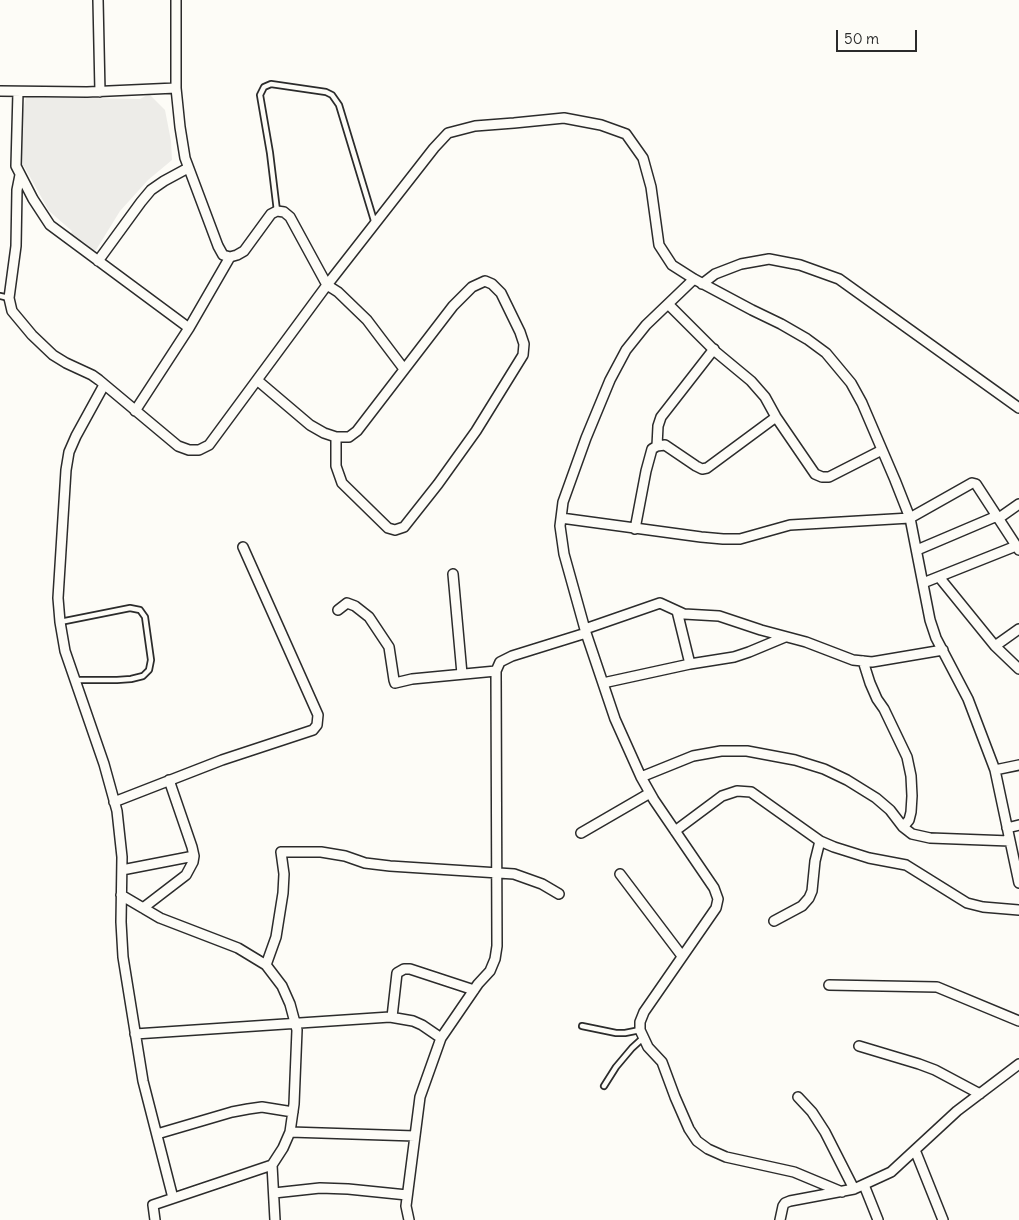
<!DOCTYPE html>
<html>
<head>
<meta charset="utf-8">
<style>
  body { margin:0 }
  #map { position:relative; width:1019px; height:1220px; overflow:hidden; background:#fdfcf7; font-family:Delius,sans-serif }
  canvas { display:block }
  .scale { position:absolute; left:836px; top:30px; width:81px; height:22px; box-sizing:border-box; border:2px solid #2b2b2b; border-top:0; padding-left:6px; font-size:15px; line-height:18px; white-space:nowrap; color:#2b2b2b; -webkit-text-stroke:4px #fdfcf7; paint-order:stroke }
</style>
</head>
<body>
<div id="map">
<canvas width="1019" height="1220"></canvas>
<div class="scale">50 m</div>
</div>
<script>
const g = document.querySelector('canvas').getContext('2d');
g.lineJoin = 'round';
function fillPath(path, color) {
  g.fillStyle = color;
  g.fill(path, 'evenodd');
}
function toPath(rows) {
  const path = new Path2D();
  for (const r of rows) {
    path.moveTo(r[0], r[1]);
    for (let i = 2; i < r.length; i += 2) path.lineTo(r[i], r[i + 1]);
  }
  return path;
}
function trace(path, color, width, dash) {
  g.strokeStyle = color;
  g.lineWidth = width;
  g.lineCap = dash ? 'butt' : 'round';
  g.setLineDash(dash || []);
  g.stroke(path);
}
fillPath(toPath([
  [149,94,165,110,171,141,172,160,148,180,120,211,96,250,88,250,69,238,72,231,49,211,24,166,18,166,19,129,26,97,140,99]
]), '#edece8');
const lane = toPath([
  [277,211,270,153,260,95,264,87,271,84,326,92,332,95,339,105,375,224],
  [0,296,9,298],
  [60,622,130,608,140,610,145,617,151,660,149,670,143,676,131,679,117,680,76,680],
  [582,1026,616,1033,625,1033,640,1030],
  [604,1086,616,1067,632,1048,643,1038]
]);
const street = toPath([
  [98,0,100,92],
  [176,0,176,88,180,127,185,158,218,246,223,255,230,257,237,255,244,251,271,214,277,211,284,212,290,217,327,285,338,292,367,320,404,369],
  [0,91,87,92,176,88],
  [18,92,16,166,33,199,50,225,189,328],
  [20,175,17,190,16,246,9,298,12,311,32,335,53,355,66,363,92,375,99,380,178,446,189,450,199,450,209,445,327,285,434,148,448,133,475,126,514,123,564,118,601,125,626,134,643,158,651,187,659,245,672,265,694,279,752,310,781,324,807,339,826,353,851,383,862,403,895,480,910,518,930,620,936,638,968,699,995,770,1019,883],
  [98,261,141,202,151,190,164,181,188,168],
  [694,279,646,325,626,350,610,380,586,438,563,502,560,526,564,554,586,633,615,719,641,777,654,800,714,888,718,899,716,908,644,1012,640,1022,640,1030,648,1047,662,1062,675,1097,689,1129,697,1141,708,1149,726,1157,794,1172,842,1192],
  [702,284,715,274,741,264,769,259,800,265,839,279,1019,408],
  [668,304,716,352,751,381,765,397,776,417,815,474,822,477,829,477,882,450],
  [257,380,310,425,324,433,336,437,349,437,357,431,453,306,472,287,485,281,492,284,501,293,520,332,524,344,523,355,476,431,438,484,404,527,395,530,388,528,342,483,336,466,336,437],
  [104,385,76,436,69,452,66,470,58,598,60,622,65,651,104,764,117,811,122,857,121,922,123,957,143,1081,173,1198],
  [135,411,189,328,230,257],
  [657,446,658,426,661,417,714,349],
  [561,518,701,537,723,539,740,539,790,525,910,518,972,483,976,484,1019,550],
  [999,518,1019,504],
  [635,529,646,471,652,449,657,446,665,445,696,466,702,469,707,468,776,417],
  [917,550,997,516],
  [453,574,462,674],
  [939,577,995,646],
  [923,583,1016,546],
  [338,610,347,603,355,606,369,617,389,647,394,680,395,683,412,679,496,671],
  [677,611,690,664],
  [585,629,660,603,684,614,719,616,761,630,806,642,853,660,872,662,943,650],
  [1019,629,995,646,1019,669],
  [863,661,870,683,877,699,884,709,907,757,911,776,912,796,911,812,909,820,903,827],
  [603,683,690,664,734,657,749,652,785,637],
  [995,770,1019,765],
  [641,777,693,756,721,751,747,751,795,760,824,769,847,780,876,798,890,810,903,827,912,834,930,838,1010,841],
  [114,802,222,760,313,730,317,725,318,715,243,547],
  [1007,828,1019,825],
  [675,831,722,796,737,791,751,792,820,841,834,847,869,858,906,865,967,903,983,907,1019,910],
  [581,833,650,793],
  [122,870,194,856],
  [620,874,682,956],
  [121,895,160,918,238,948,266,965,282,986,290,1004,297,1030,294,1104,290,1132,283,1148,272,1165,275,1220],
  [143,908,186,875,193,862,194,856,192,847,169,780],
  [774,921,802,906,809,898,812,891,815,861,820,841],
  [266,965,276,937,283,893,284,874,281,852,321,852,345,856,365,863,390,866,514,874,542,884,559,894],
  [829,985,937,987,1019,1021],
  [392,1017,397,973,404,969,410,969,474,990],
  [135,1034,390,1017,413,1021,422,1025,441,1038],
  [859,1046,919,1064,935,1070,980,1094],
  [798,1097,812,1112,825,1132,854,1189],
  [290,1132,415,1136],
  [157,1134,232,1112,248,1109,262,1107,293,1112],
  [915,1150,943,1220],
  [864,1185,878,1220],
  [274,1193,320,1188,348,1189,407,1195],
  [155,1220,153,1205,272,1165],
  [409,1220,406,1206,420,1097,441,1038,478,984,490,971,495,959,497,946,496,671,500,662,512,656,586,633],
  [780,1220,783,1206,785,1203,790,1201,854,1189,891,1172,957,1111,1019,1064]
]);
trace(lane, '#2b2b2b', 8);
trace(street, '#2b2b2b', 12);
trace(lane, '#fdfcf7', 4.5);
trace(street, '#fdfcf7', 9);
</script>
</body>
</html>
